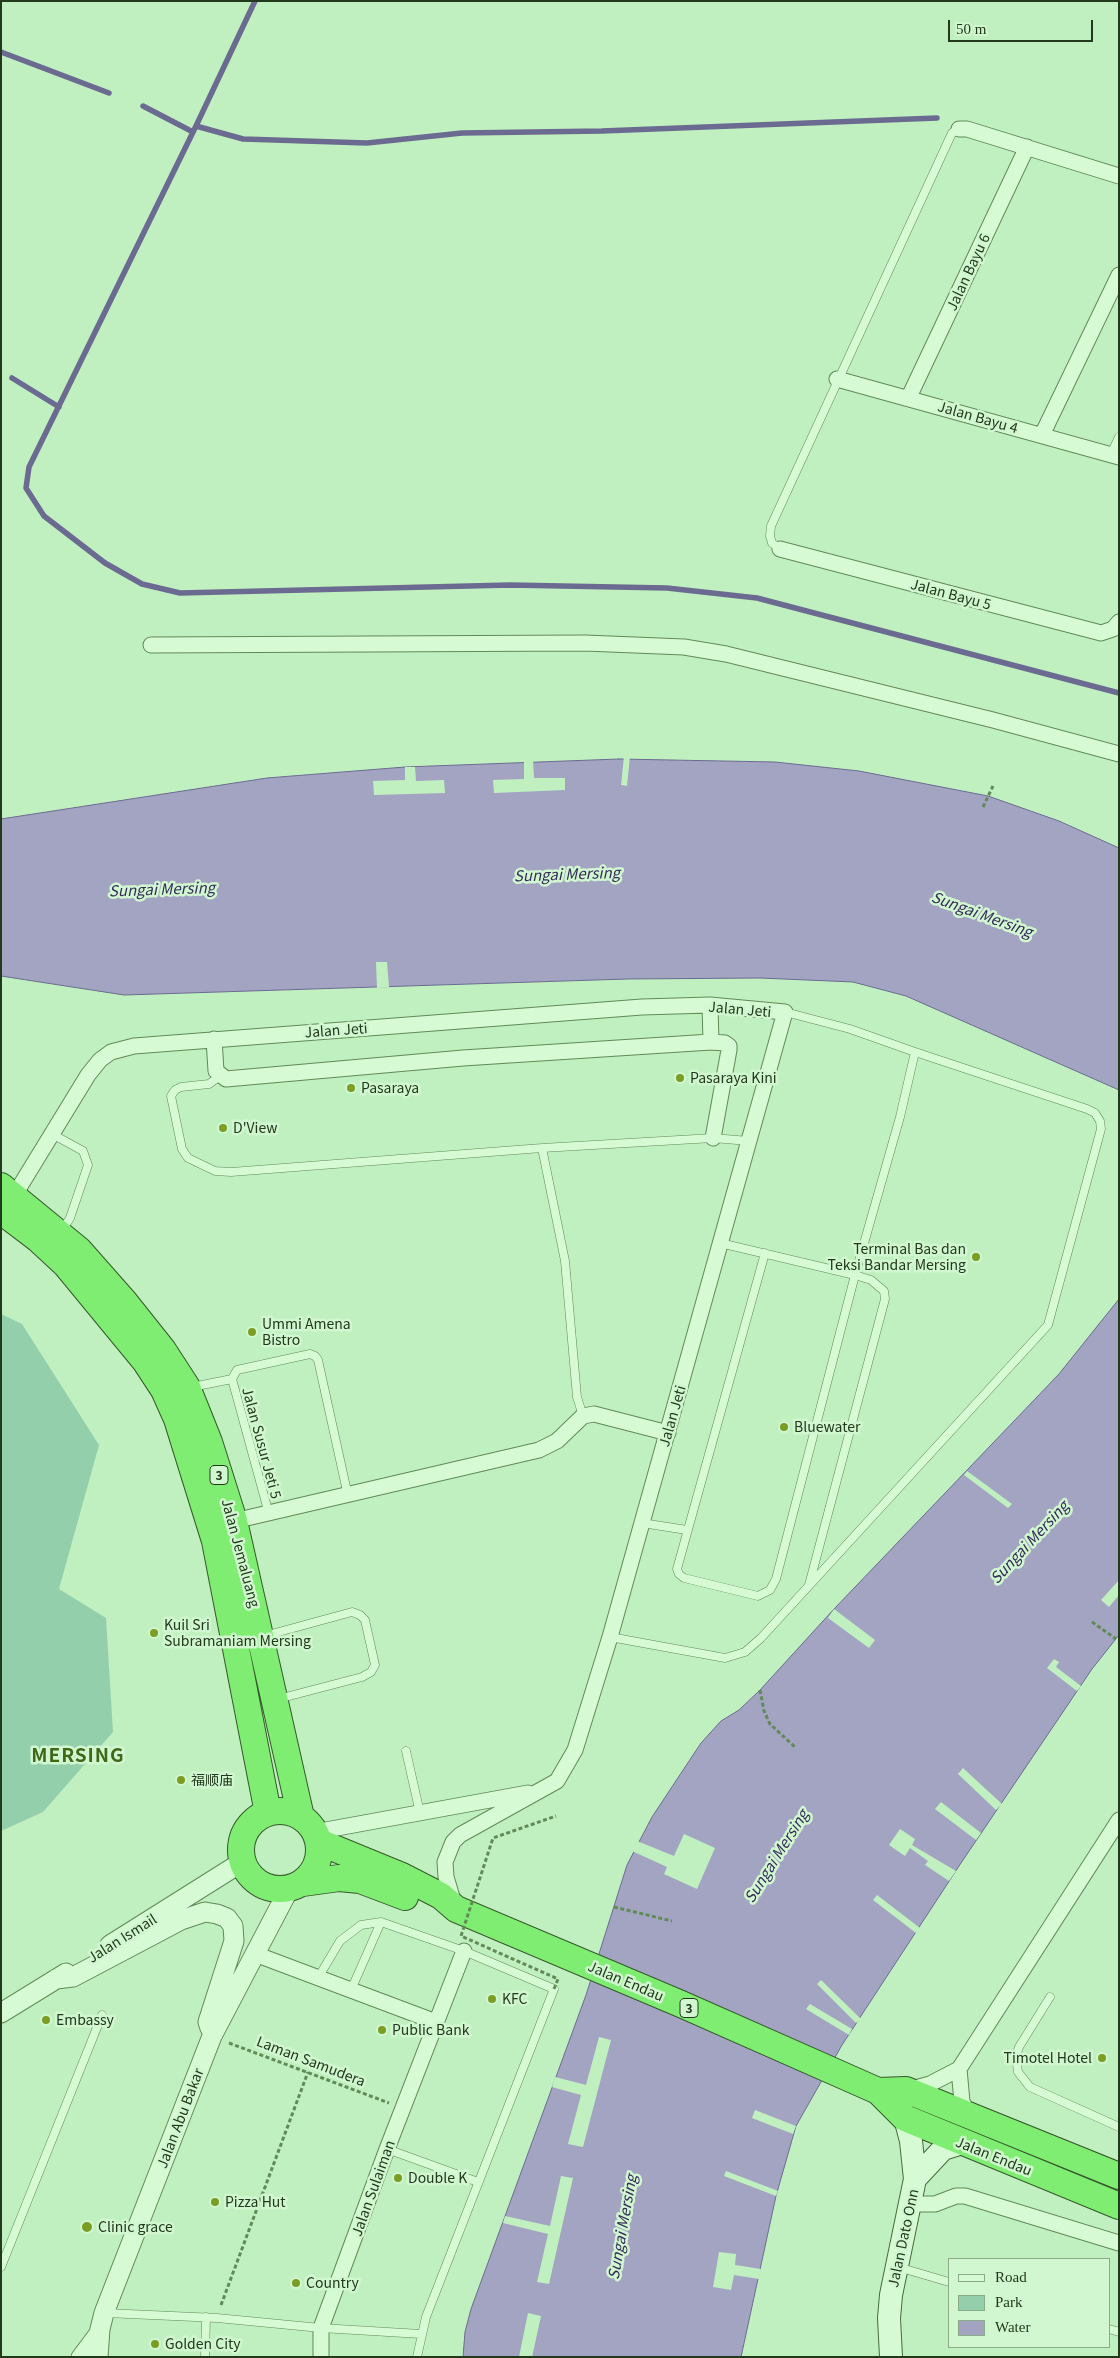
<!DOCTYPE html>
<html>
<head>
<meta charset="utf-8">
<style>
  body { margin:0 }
  #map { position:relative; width:1120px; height:2358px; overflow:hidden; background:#c1f0c0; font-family:Georgia,serif }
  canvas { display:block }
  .frame { position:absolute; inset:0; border:2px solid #23391c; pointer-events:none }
  .legend { position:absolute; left:948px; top:2258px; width:162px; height:90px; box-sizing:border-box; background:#d1f7d0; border:1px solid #8bab88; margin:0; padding:6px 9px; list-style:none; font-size:15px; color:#23391c }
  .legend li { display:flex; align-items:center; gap:10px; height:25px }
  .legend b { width:25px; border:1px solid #8bab88 }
  .scale { position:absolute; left:948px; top:20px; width:145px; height:22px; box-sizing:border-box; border:2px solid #23391c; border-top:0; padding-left:6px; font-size:15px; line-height:18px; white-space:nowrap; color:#23391c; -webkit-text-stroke:4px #d1f7d0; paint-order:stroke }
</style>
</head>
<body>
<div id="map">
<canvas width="1120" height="2358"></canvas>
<div class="frame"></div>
<ul class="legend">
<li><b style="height:6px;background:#d5fad4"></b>Road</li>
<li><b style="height:14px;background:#94cfab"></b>Park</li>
<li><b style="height:14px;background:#a3a4c2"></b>Water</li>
</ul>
<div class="scale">50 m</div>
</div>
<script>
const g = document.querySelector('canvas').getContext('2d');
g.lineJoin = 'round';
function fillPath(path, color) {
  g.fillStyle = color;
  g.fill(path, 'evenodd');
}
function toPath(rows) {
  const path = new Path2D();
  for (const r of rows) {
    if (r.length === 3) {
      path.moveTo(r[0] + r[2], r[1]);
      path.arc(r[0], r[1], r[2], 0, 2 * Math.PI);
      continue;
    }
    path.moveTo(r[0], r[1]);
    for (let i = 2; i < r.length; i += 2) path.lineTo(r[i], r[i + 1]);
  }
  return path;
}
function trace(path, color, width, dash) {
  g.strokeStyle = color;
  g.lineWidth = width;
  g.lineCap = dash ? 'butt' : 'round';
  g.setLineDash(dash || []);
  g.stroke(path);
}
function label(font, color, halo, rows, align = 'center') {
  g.font = font + ' Georgia,"Noto Sans SC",serif';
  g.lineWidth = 5;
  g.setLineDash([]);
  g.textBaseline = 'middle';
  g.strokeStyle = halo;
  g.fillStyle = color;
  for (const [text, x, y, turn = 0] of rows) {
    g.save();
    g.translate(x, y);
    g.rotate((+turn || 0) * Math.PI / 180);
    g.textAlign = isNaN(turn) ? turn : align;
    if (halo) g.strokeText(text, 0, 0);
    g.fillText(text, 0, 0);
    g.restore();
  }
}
fillPath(toPath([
  [1,1314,22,1324,99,1445,59,1589,106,1618,113,1732,43,1812,1,1831]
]), '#94cfab');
const water = toPath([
  [619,759,775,762,859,771,988,796,1059,821,1119,848,1119,1090,906,996,853,982,760,978,627,979,124,995,1,976,1,819,267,778,405,767,619,759],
  [1119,1299,1119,1635,1092,1669,961,1863,842,2045,796,2126,776,2196,741,2357,463,2357,465,2332,471,2309,586,1995,627,1865,652,1817,701,1743,721,1721,739,1710,760,1690,834,1609,1059,1374,1119,1299]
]);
fillPath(water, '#a3a4c2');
trace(water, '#6b6a91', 1);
fillPath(toPath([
  [624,756,630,756,627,786,621,785],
  [533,759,534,778,565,778,565,790,494,793,493,780,524,779,524,760],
  [405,767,415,767,416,781,444,780,445,793,374,795,373,781,405,780],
  [376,962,387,962,389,987,377,988],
  [967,1471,1012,1504,1008,1508,964,1475],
  [1119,1580,1119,1595,1109,1607,1101,1600],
  [834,1609,875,1640,869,1648,828,1618],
  [1054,1659,1059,1662,1056,1667,1081,1686,1077,1691,1047,1668],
  [963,1768,1002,1804,996,1810,958,1774],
  [941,1802,981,1833,976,1840,935,1809],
  [900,1829,915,1839,912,1845,956,1871,949,1881,925,1865,928,1861,910,1848,905,1856,889,1845],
  [684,1834,715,1848,697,1889,664,1874,667,1867,632,1851,637,1841,674,1856],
  [877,1895,920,1928,916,1933,873,1900],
  [821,1980,861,2019,856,2023,817,1984],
  [810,2004,852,2029,849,2035,806,2009],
  [599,2037,611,2040,583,2147,568,2144,581,2095,552,2087,555,2077,586,2085],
  [755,2110,796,2126,793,2134,752,2118],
  [726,2171,778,2191,776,2196,724,2176],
  [561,2176,573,2178,549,2284,537,2282,548,2234,503,2223,505,2216,550,2226],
  [719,2252,736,2254,735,2265,761,2269,759,2279,734,2275,731,2290,713,2287],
  [528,2313,541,2316,532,2357,519,2357]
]), '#c1f0c0');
trace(toPath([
  [255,1,196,126,29,467,26,488,44,516,105,563,142,584,180,593,510,585,667,588,757,598,1119,693],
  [1,52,109,93],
  [143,106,193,132],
  [196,126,243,139,367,143,462,133,602,131,937,118],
  [12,378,59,407]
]), '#6b6a91', 5.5);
const service = toPath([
  [1111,454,1119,437],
  [780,549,772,543,770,536,771,526,952,133,959,129],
  [220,1076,209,1084,181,1087,175,1090,171,1096,182,1149,188,1158,215,1171,231,1172,542,1148,713,1138,749,1141],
  [52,1134,83,1151,88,1165,70,1218,61,1232],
  [542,1148,565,1261,577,1397,583,1416],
  [720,1243,855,1275,871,1280,884,1291,885,1299,809,1585],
  [765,1253,677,1569,679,1574,684,1578,758,1596,770,1590,776,1579,855,1275,900,1117,915,1052,850,1029,785,1012],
  [232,1379,237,1370,310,1354,315,1356,318,1360,348,1496],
  [232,1379,269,1514],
  [192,1387,232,1379],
  [642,1523,687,1530],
  [264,1636,352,1612,360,1615,365,1620,375,1665,371,1672,362,1677,278,1699],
  [610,1637,725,1658,745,1652,761,1638,1048,1325,1101,1129,1100,1121,1095,1113,1087,1109,915,1052],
  [406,1751,420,1813],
  [318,1978,340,1941,361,1925,381,1922],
  [351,1990,381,1922,464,1951,554,1989,426,2317,417,2357],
  [1050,1997,1019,2047,1016,2056,1018,2072,1030,2087,1119,2127],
  [387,2149,478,2182],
  [1,2267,102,2015],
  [898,2267,949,2282],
  [106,2313,217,2318,321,2328,421,2334],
  [1109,2329,1119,2332],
  [205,2357,206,2317]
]);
const minor = toPath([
  [959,129,967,129,1119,176],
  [837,379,1119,457],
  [909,397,1027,147],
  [1042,435,1119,275],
  [780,549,1101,633,1113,629,1119,622],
  [151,645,585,643,684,647,726,654,993,720,1119,754],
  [214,1039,216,1071,226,1079,463,1058,711,1042,710,1005],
  [711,1042,725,1043,729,1046,729,1050,713,1138],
  [14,1196,88,1075,100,1060,111,1052,134,1046,642,1007,710,1005,785,1012,610,1637,575,1750,557,1781,460,1835,453,1842,445,1862,446,1877,454,1904],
  [234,1521,539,1450,557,1441,583,1416,594,1414,668,1433],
  [315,1832,528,1793],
  [255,1954,436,2022],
  [959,2069,962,2102,970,2115],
  [908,2090,930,2084,959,2069,1119,1820],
  [909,2204,935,2204,956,2196,965,2196,1119,2243],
  [79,2357,100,2329],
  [321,2357,321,2328,387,2149,464,1951]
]);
const tertiary = toPath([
  [110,1945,242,1862],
  [56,1979,73,1977,181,1920,205,1912,217,1914,227,1918,233,1926,234,1941,208,2022,210,2028],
  [1,2013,66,1973],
  [98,2357,100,2329,104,2313,212,2036,289,1889]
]);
const secondary = toPath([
  [905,2118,911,2141,915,2179],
  [891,2357,889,2318,891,2295,915,2179,943,2149,962,2143]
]);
const trunk = toPath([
  [1,1186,79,1250,124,1301,163,1350,187,1387,209,1442,234,1521,301,1817],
  [1,1211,38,1239,66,1265,145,1361,164,1390,177,1419,215,1541,268,1813],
  [280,1850,39],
  [319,1842,402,1876,441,1896,456,1909,681,2004,878,2091,905,2118,1119,2206],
  [303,1883,339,1878,360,1880,405,1897],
  [878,2091,906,2090,1119,2176]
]);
trace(service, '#618a57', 9);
trace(minor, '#618a57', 17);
trace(tertiary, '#618a57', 21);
trace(secondary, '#456c3a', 24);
trace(trunk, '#37582c', 28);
trace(toPath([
  [983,807,993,786],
  [1092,1622,1116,1639],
  [760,1690,764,1711,770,1724,795,1747],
  [614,1907,672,1921],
  [229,2043,389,2103],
  [221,2305,308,2072]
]), '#618a57', 3, [4, 2.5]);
trace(service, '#d5fad4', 8);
trace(minor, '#d5fad4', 15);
trace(tertiary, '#d5fad4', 19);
trace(secondary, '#d5fad4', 22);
trace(trunk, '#7eed71', 26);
trace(toPath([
  [554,1989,558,1979,461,1936,493,1838,556,1816]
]), '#618a57', 3, [4, 2.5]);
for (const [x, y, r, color] of [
  [680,1078,5,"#7b9d24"],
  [351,1088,5,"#7b9d24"],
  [223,1128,5,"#7b9d24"],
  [976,1257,5,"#7b9d24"],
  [252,1332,5,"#7b9d24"],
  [784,1427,5,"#7b9d24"],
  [154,1633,5,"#7b9d24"],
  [181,1780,5,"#7b9d24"],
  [492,1999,5,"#7b9d24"],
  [46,2020,5,"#7b9d24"],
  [382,2030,5,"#7b9d24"],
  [1102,2058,5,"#7b9d24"],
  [398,2178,5,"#7b9d24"],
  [215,2202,5,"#7b9d24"],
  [87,2227,6,"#7b9d24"],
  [296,2283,5,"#7b9d24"],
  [155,2344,5,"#7b9d24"]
]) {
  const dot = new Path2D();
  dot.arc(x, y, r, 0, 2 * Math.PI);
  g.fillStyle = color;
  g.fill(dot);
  trace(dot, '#d1f7d0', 2);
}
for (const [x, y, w] of [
  [219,1475,18],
  [689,2008,18]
]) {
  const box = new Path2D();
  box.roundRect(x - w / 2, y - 9.5, w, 19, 4);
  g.fillStyle = '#d1f7d0';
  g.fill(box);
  trace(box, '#23391c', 1);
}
label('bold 12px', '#23391c', null, [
  ["3",219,1475],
  ["3",689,2008]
]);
label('14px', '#23391c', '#d1f7d0', [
  ["Jalan Bayu 6",968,272,-65],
  ["Jalan Bayu 4",978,417,16],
  ["Jalan Bayu 5",951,594,15],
  ["Jalan Jeti",740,1009,5],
  ["Jalan Jeti",336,1030,-4],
  ["Jalan Jeti",672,1416,-74],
  ["Jalan Susur Jeti 5",262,1443,75],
  ["Jalan Jemaluang",241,1553,75],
  ["Jalan Ismail",122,1938,-32],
  ["Jalan Endau",626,1981,23],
  ["Laman Samudera",311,2061,21],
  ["Jalan Abu Bakar",180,2118,-69],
  ["Jalan Endau",994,2156,22],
  ["Jalan Sulaiman",373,2188,-70],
  ["Jalan Dato Onn",903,2238,-78]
]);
label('14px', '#23391c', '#d1f7d0', [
  ["Pasaraya Kini",690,1078],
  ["Pasaraya",361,1088],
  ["D'View",233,1128],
  ["Terminal Bas dan",966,1249,"right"],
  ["Teksi Bandar Mersing",966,1265,"right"],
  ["Ummi Amena",262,1324],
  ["Bistro",262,1340],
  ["Bluewater",794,1427],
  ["Kuil Sri",164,1625],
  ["Subramaniam Mersing",164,1641],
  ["福顺庙",191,1780],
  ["KFC",502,1999],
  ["Embassy",56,2020],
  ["Public Bank",392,2030],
  ["Timotel Hotel",1092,2058,"right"],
  ["Double K",408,2178],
  ["Pizza Hut",225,2202],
  ["Clinic grace",98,2227],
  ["Country",306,2283],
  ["Golden City",165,2344]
], 'left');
label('italic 15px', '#352b5a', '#d1f7d0', [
  ["Sungai Mersing",567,874,-2],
  ["Sungai Mersing",162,889,-2],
  ["Sungai Mersing",982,914,20],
  ["Sungai Mersing",1029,1542,-47],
  ["Sungai Mersing",776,1856,-58],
  ["Sungai Mersing",622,2227,-80]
]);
g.letterSpacing = '1px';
label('bold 19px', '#416819', '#d1f7d0', [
  ["MERSING",78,1755]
]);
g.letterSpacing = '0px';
</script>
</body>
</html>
